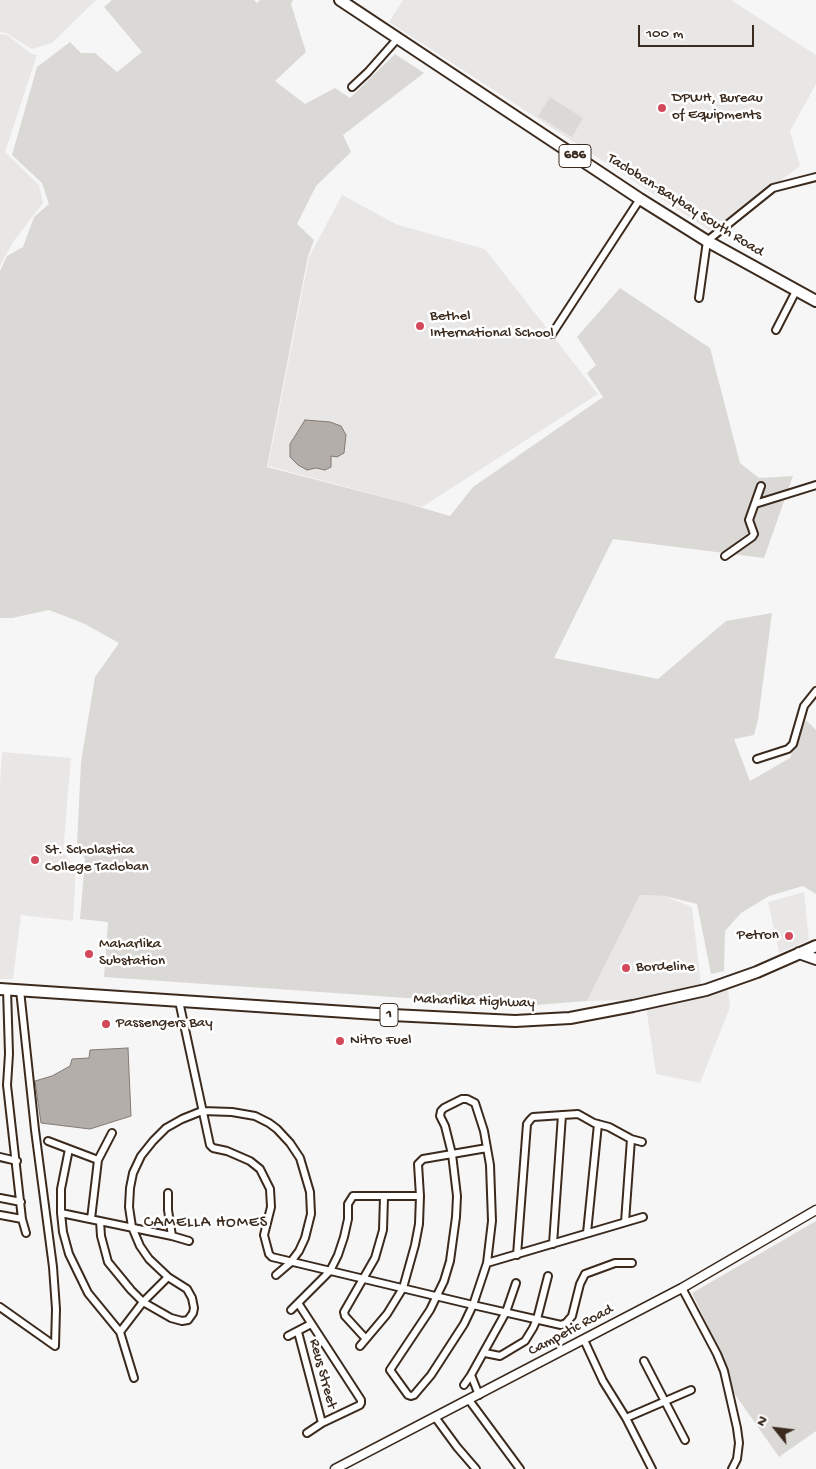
<!DOCTYPE html>
<html>
<head>
<meta charset="utf-8">
<style>
  body { margin:0 }
  #map { position:relative; width:816px; height:1469px; overflow:hidden; background:#f7f6f6; font-family:"Gochi Hand",sans-serif }
  canvas { display:block }
  .north { position:absolute; left:751px; top:1404px; width:50px; height:50px; -webkit-text-stroke:4px #fff; paint-order:stroke; rotate:299deg; font-size:14px; font-weight:700; line-height:20px; text-align:center; color:#3b2a1e }
  .north::after { content:''; display:block; margin:auto; width:18px; height:22px; background:#3b2a1e; clip-path:polygon(50% 0,100% 100%,50% 72%,0 100%) }
  .scale { position:absolute; left:638px; top:25px; width:116px; height:22px; box-sizing:border-box; border:2px solid #3b2a1e; border-top:0; padding-left:6px; font-size:15px; line-height:18px; white-space:nowrap; color:#3b2a1e; -webkit-text-stroke:4px #fff; paint-order:stroke }
</style>
</head>
<body>
<div id="map">
<canvas width="816" height="1469"></canvas>
<div class="north">N</div>
<div class="scale">100 m</div>
</div>
<script>
const g = document.querySelector('canvas').getContext('2d');
g.lineJoin = 'round';
function fillPath(path, color) {
  g.fillStyle = color;
  g.fill(path, 'evenodd');
}
function toPath(rows) {
  const path = new Path2D();
  for (const r of rows) {
    path.moveTo(r[0], r[1]);
    for (let i = 2; i < r.length; i += 2) path.lineTo(r[i], r[i + 1]);
  }
  return path;
}
function trace(path, color, width, dash) {
  g.strokeStyle = color;
  g.lineWidth = width;
  g.lineCap = dash ? 'butt' : 'round';
  g.setLineDash(dash || []);
  g.stroke(path);
}
function label(font, color, halo, rows, align = 'center') {
  g.font = font + ' "Gochi Hand",sans-serif';
  g.lineWidth = 5;
  g.setLineDash([]);
  g.textBaseline = 'middle';
  g.strokeStyle = halo;
  g.fillStyle = color;
  for (const [text, x, y, turn = 0] of rows) {
    g.save();
    g.translate(x, y);
    g.rotate((+turn || 0) * Math.PI / 180);
    g.textAlign = isNaN(turn) ? turn : align;
    if (halo) g.strokeText(text, 0, 0);
    g.fillText(text, 0, 0);
    g.restore();
  }
}
fillPath(toPath([
  [0,0,96,0,52,43,32,49,6,33,0,32],
  [403,0,731,0,816,55,816,84,790,131,800,166,712,232,389,22],
  [0,34,7,35,32,54,37,55,5,152,39,185,43,203,13,242,0,266],
  [342,195,398,225,485,249,598,394,422,507,268,466,309,257],
  [2,752,71,758,63,852,76,868,73,921,21,915,13,979,0,979,0,783],
  [804,892,809,940,779,953,768,902],
  [640,895,665,896,692,907,701,985,727,978,730,1007,700,1083,656,1074,645,1000,587,1001]
]), '#e9e7e6');
fillPath(toPath([
  [112,0,254,0,257,3,260,0,293,0,291,4,306,52,275,81,305,104,335,88,350,98,395,54,424,73,343,135,351,152,316,186,297,224,314,240,308,256,267,467,406,503,450,516,473,487,603,397,587,373,596,365,577,337,620,288,710,348,740,463,759,478,793,476,764,558,613,539,554,658,658,679,726,621,772,613,758,720,754,735,734,739,750,781,790,758,806,720,816,730,816,894,803,886,769,896,741,913,725,931,724,971,711,974,697,904,665,896,640,895,587,1001,522,1006,104,977,108,922,80,919,85,859,77,844,81,762,95,677,119,643,85,624,49,610,12,618,0,618,0,271,7,256,23,247,34,217,49,204,42,183,12,155,37,67,70,42,81,53,95,53,117,72,142,52,104,7],
  [550,97,583,118,572,137,538,116],
  [816,1221,816,1431,779,1457,729,1386,720,1352,692,1293]
]), '#dbd9d6');
const water = toPath([
  [305,420,330,422,341,426,346,435,344,453,337,457,331,456,331,467,325,470,316,468,307,470,298,465,290,457,290,444,305,420],
  [128,1048,131,1116,90,1129,41,1123,35,1081,52,1076,70,1066,72,1059,89,1058,90,1050,128,1048]
]);
fillPath(water, '#b4aeaa');
trace(water, '#847972', 1);
const minor = toPath([
  [352,87,368,72,398,38],
  [699,298,707,241,773,188,816,177],
  [776,330,796,291],
  [552,334,640,199],
  [755,504,816,485],
  [725,556,752,537,754,534,749,520,761,486],
  [757,759,788,749,793,744,804,706,816,691],
  [7,989,9,1054,7,1085,22,1219,26,1233],
  [179,1001,210,1145,213,1148,227,1151,250,1161,260,1169,270,1189,271,1207,264,1235,269,1254,272,1257,473,1305,561,1325,566,1323,572,1316,580,1284,585,1274,615,1263,632,1263],
  [462,1099,467,1099,475,1103,484,1131,490,1165,492,1221,487,1263,473,1305,464,1324,431,1375,414,1395,411,1396,408,1395,390,1370,430,1310,444,1281,450,1261,456,1217,457,1196,452,1154,445,1126,440,1116,441,1111,444,1108,462,1099],
  [48,1141,98,1160],
  [69,1149,61,1189,61,1213,63,1232,69,1254,88,1293,120,1332],
  [0,1157,17,1161],
  [168,1193,168,1210,172,1236],
  [0,1198,21,1202],
  [61,1213,172,1236,189,1241],
  [0,1215,22,1219],
  [91,1219,98,1160,112,1133],
  [100,1221,101,1236,108,1262,131,1290,143,1302,171,1318,182,1321,188,1320,193,1313,194,1308,192,1298,187,1289,168,1277,149,1259,140,1246,132,1227,129,1207,130,1188,133,1173,141,1156,153,1141,166,1128,182,1119,202,1111,232,1112,255,1116,269,1123,277,1129,290,1143,300,1158,310,1192,311,1214,305,1238,299,1251,290,1263,276,1275],
  [625,1222,631,1139],
  [587,1233,598,1124],
  [553,1244,562,1115],
  [517,1255,527,1124,530,1120,533,1117,578,1114,594,1123,609,1127,631,1139,642,1142],
  [487,1263,643,1217],
  [682,1288,717,1354,724,1371,737,1428,739,1443,737,1459,732,1469],
  [298,1303,361,1400,361,1403,360,1405,322,1423,307,1433],
  [0,1307,55,1346,56,1309,53,1267,35,1130,20,990],
  [291,1310,330,1271,338,1255,344,1237,348,1219,348,1204,353,1196,420,1196],
  [298,1332,322,1423],
  [288,1336,311,1324],
  [366,1339,345,1316,344,1312,375,1258,383,1230,384,1197],
  [584,1340,603,1381,626,1418,652,1469],
  [360,1346,387,1314,403,1288,415,1245,419,1224,420,1196,418,1164,423,1159,487,1148],
  [485,1353,500,1356,525,1341,533,1328,537,1319,548,1276],
  [644,1361,685,1440],
  [134,1378,120,1332,143,1302,168,1277],
  [464,1385,471,1375],
  [479,1395,471,1375,506,1312,516,1283],
  [469,1400,520,1469],
  [435,1417,457,1447,476,1469],
  [626,1418,691,1390]
]);
const tertiary = toPath([
  [335,1469,682,1288,816,1210]
]);
const primary = toPath([
  [340,0,640,199,707,241,816,301]
]);
const trunk = toPath([
  [799,953,816,959],
  [0,989,392,1015,515,1021,570,1018,633,1006,706,990,757,972,816,946]
]);
trace(minor, '#3b2a1e', 10);
trace(tertiary, '#3b2a1e', 11);
trace(primary, '#3b2a1e', 14);
trace(trunk, '#3b2a1e', 14);
trace(minor, '#fff', 6);
trace(tertiary, '#fff', 8);
trace(primary, '#fff', 10);
trace(trunk, '#fff', 10);
for (const [x, y, r, color] of [
  [662,108,5,"#d1495b"],
  [420,326,5,"#d1495b"],
  [35,860,5,"#d1495b"],
  [789,936,5,"#d1495b"],
  [89,954,5,"#d1495b"],
  [626,968,5,"#d1495b"],
  [106,1024,5,"#d1495b"],
  [340,1041,5,"#d1495b"]
]) {
  const dot = new Path2D();
  dot.arc(x, y, r, 0, 2 * Math.PI);
  g.fillStyle = color;
  g.fill(dot);
  trace(dot, '#fff', 2);
}
for (const [x, y, w] of [
  [575,156,32],
  [389,1015,18]
]) {
  const box = new Path2D();
  box.roundRect(x - w / 2, y - 11.5, w, 23, 4);
  g.fillStyle = '#fff';
  g.fill(box);
  trace(box, '#3b2a1e', 1);
}
label('bold 14px', '#3b2a1e', null, [
  ["686",575,156],
  ["1",389,1015]
]);
label('15px', '#3b2a1e', '#fff', [
  ["DPWH, Bureau",672,99],
  ["of Equipments",672,116],
  ["Bethel",430,317],
  ["International School",430,334],
  ["St. Scholastica",45,851],
  ["College Tacloban",45,868],
  ["Petron",779,936,"right"],
  ["Maharlika",99,945],
  ["Substation",99,962],
  ["Bordeline",636,968],
  ["Passengers Bay",116,1024],
  ["Nitro Fuel",350,1041]
], 'left');
label('15px', '#3b2a1e', '#fff', [
  ["Tacloban-Baybay South Road",685,206,32],
  ["Maharlika Highway",474,1002,2],
  ["Campetic Road",571,1331,-28],
  ["Reus Street",322,1374,75]
]);
g.letterSpacing = '1px';
label('16px', '#3b2a1e', '#fff', [
  ["CAMELLA HOMES",206,1224]
]);
g.letterSpacing = '0px';
</script>
</body>
</html>
